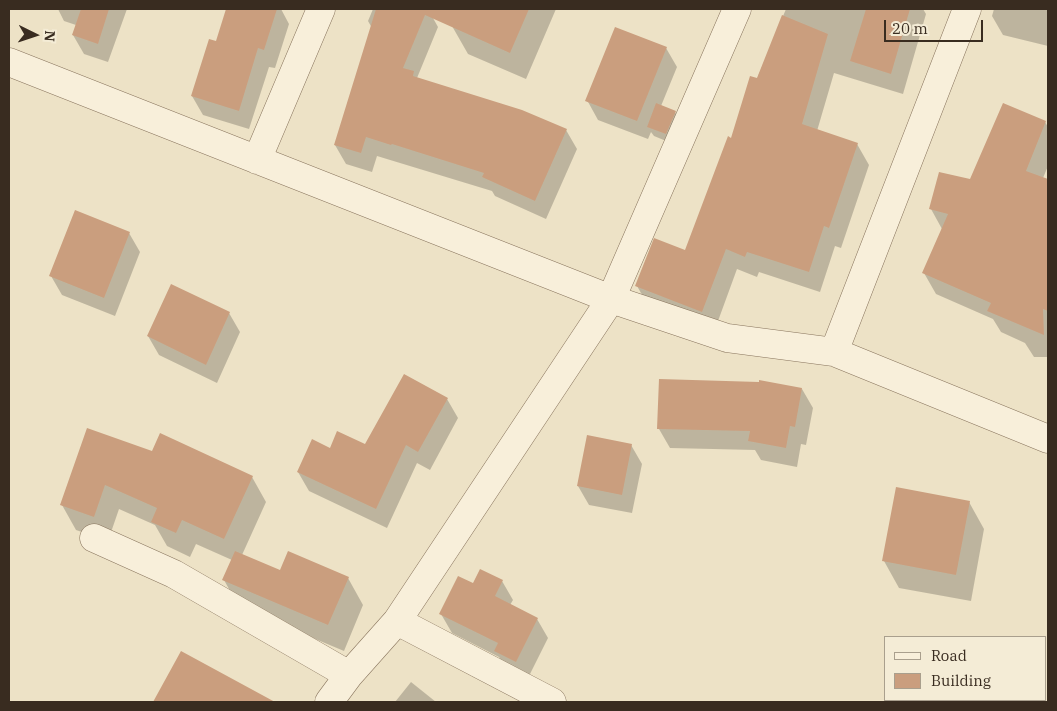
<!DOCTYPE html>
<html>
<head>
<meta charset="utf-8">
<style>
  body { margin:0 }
  #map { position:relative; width:1057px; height:711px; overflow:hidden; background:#ede2c6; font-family:"IBM Plex Serif",serif }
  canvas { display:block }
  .frame { position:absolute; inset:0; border:10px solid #392c20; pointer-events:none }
  .legend { position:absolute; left:884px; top:636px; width:162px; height:65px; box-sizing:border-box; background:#f4ecd6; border:1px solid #a99f8d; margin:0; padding:6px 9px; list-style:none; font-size:15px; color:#392c20 }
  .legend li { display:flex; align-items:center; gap:10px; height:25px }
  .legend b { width:25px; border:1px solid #a99f8d }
  .north { position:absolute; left:10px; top:10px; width:50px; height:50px; -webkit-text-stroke:4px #f4ecd6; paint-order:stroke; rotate:94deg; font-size:14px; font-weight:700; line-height:20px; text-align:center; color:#392c20 }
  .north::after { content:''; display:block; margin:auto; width:18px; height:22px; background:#392c20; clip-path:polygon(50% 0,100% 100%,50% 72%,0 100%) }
  .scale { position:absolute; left:884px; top:20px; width:99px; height:22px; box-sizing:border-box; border:2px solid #392c20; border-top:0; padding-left:6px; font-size:15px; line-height:18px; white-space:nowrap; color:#392c20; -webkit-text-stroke:4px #f4ecd6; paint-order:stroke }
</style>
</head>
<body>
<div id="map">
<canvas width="1057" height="711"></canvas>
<div class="frame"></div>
<ul class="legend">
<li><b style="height:6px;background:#f8efda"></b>Road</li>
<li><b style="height:14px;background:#ca9e7e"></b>Building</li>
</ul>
<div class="north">N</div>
<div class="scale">20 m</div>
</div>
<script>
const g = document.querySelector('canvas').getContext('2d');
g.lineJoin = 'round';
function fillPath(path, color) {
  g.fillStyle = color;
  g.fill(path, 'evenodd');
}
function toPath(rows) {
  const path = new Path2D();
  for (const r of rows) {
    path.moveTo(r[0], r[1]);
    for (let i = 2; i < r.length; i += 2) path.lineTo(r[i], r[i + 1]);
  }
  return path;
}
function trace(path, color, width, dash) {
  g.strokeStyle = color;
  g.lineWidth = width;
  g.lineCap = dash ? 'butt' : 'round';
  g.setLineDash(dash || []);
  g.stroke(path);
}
fillPath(toPath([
  [58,9,127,9,108,62,84,54,73,35,76,25,64,21],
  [228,9,281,9,289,24,275,68,269,67,249,129,203,115,192,96,217,43],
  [373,9,428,9,438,27,417,78,566,130,577,149,546,219,495,196,492,191,377,156,372,172,346,164,335,145,372,28,368,21],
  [460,9,556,9,526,79,468,54,452,26],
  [786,9,923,9,926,14,903,94,834,73,817,131,857,144,869,165,841,248,835,246,820,292,759,272,757,277,737,269,714,332,649,307,637,286,685,252],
  [994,9,1048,9,1048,46,1003,35,992,16],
  [666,48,677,67,661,106,675,112,680,121,671,143,654,136,651,132,648,139,598,120,587,100],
  [1045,122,1048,127,1048,166,1043,178,1048,180,1048,357,1034,357,1025,343,1001,332,993,319,936,294,924,273,942,229,931,209,971,181],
  [129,233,140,252,115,316,62,295,51,276],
  [229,313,240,332,217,383,159,355,148,336],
  [802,389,813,408,806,445,801,444,797,467,761,460,755,450,670,448,659,429],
  [447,399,458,418,430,470,417,463,387,528,309,491,298,472,331,449,366,446],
  [631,445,642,464,632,513,589,505,578,486],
  [153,452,252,477,266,502,242,555,280,571,348,578,363,605,344,651,239,607,224,580,232,560,196,544,190,557,167,546,155,525,119,509,108,541,76,530,62,505],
  [969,502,984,529,971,601,899,588,884,561],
  [502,581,513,600,510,605,537,619,548,638,527,680,507,670,499,657,452,633,441,614],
  [411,682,436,702,395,702],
  [246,688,254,702,158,702,156,699]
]), '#0003');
fillPath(toPath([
  [81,9,109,9,98,44,72,35],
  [226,9,277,9,264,50,258,48,239,111,191,96,209,39,216,41],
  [376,9,529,9,510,53,425,15,403,68,414,71,413,76,522,110,567,129,535,201,482,177,484,173,392,144,391,145,366,137,361,153,334,145],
  [866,9,910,9,891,74,850,61],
  [782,15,828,34,802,124,858,143,829,228,824,226,809,272,747,252,745,257,726,249,702,312,635,286,654,238,685,250,728,136,731,138,750,76,757,78],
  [615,27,667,47,637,121,585,101],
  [656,103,676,111,666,134,647,127],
  [1003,103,1046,121,1026,171,1048,179,1048,311,1043,309,1044,335,987,311,991,303,922,273,948,214,929,209,939,172,970,179],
  [75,210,130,232,104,298,49,276],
  [171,284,230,312,206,365,147,336],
  [404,374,448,398,418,452,406,445,376,509,297,472,312,439,330,448,337,431,365,444],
  [659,379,759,382,759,380,802,388,795,427,790,426,786,448,748,441,750,431,657,429],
  [87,428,152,451,160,433,253,476,224,539,182,520,176,533,151,522,157,508,105,485,94,517,60,505],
  [587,435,632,444,622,495,577,486],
  [896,487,970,501,956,575,882,561],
  [235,551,280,570,288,551,349,577,328,625,222,580],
  [480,569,503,580,495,596,538,618,516,662,494,651,498,643,439,614,458,576,473,583],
  [181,651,275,702,153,702]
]), '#ca9e7e');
const minor = toPath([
  [9,62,611,299,727,338,834,352,967,9],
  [257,160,321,9],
  [834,352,1048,439],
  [94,538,174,574,349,675],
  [397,621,552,702],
  [329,702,349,675,397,621,611,299,737,9]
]);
trace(minor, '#88745d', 29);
trace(minor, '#f8efda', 28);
</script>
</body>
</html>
